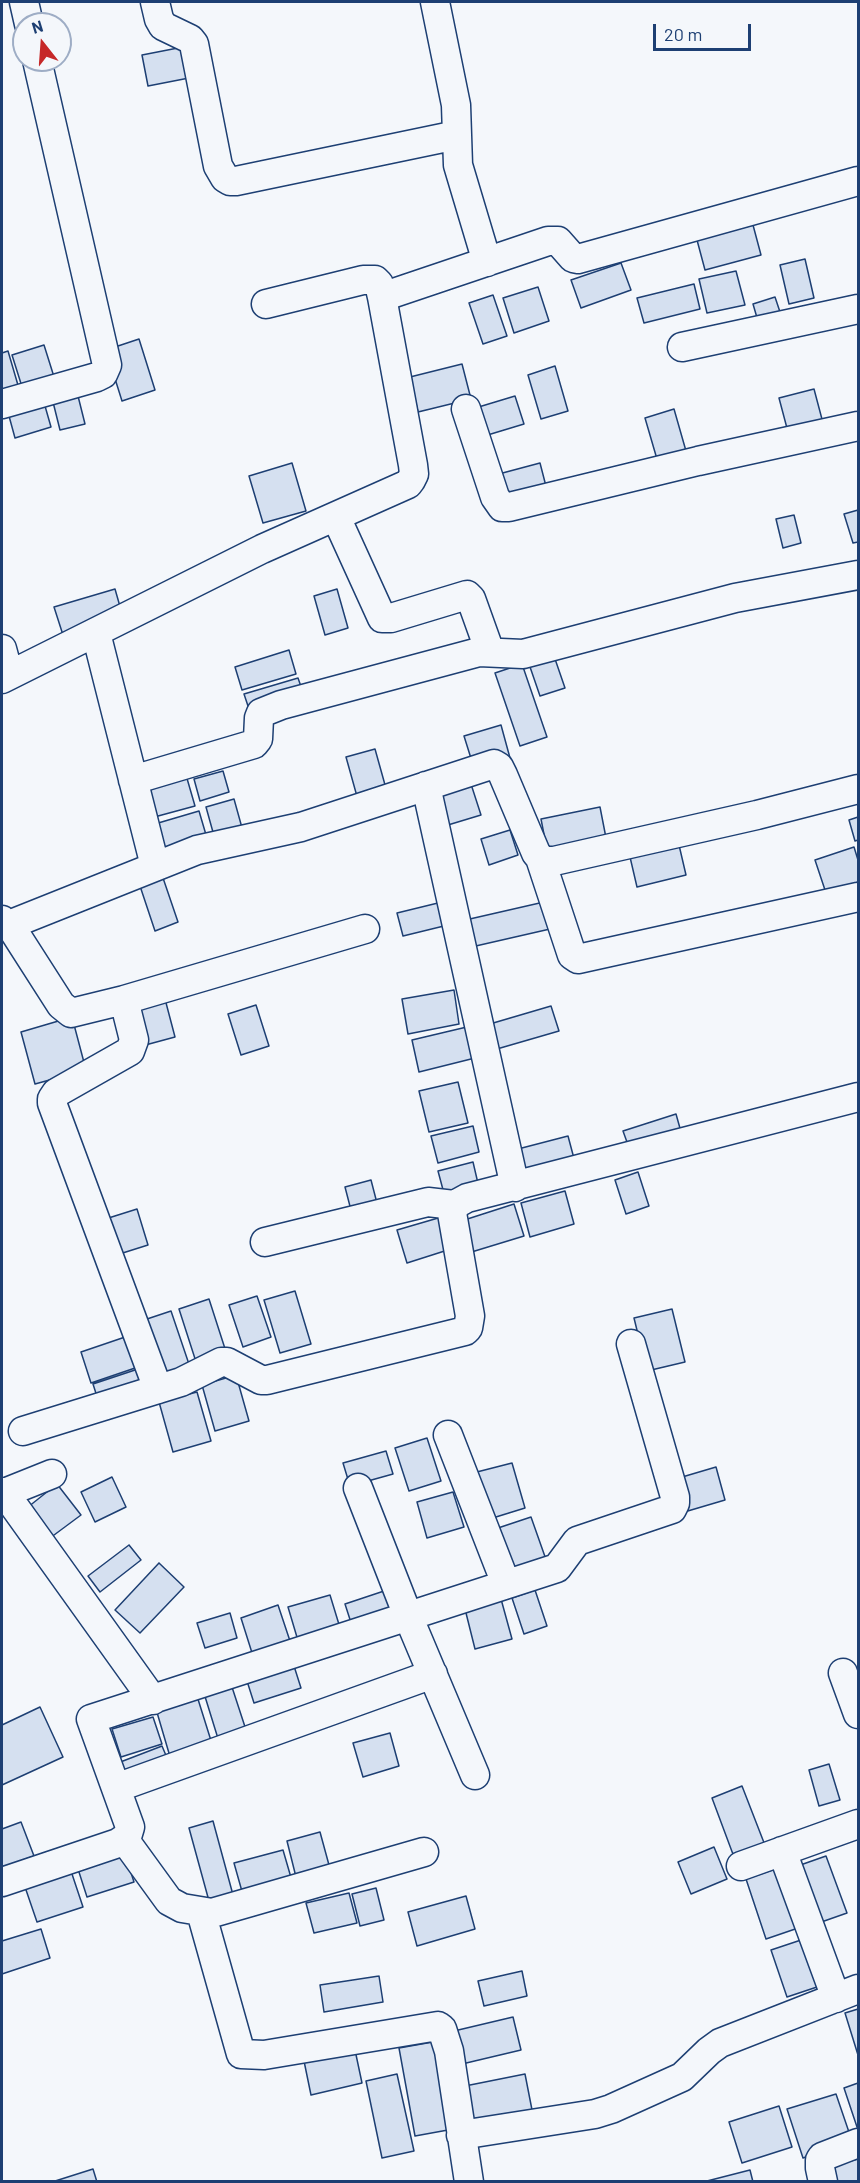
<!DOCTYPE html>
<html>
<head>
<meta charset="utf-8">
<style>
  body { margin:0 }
  #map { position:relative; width:860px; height:2183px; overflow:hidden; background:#f4f7fb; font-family:Barlow,sans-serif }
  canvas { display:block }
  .frame { position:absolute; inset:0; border:3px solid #1d3f73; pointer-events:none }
  .north { position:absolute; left:12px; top:12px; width:60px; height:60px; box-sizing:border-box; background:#f4f7fb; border:2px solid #9eadc5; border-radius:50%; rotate:343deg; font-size:16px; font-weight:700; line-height:24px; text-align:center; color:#1d3f73 }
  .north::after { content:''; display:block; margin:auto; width:21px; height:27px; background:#c62828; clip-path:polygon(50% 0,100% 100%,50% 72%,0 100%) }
  .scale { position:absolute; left:653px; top:24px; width:98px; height:27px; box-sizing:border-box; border:3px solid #1d3f73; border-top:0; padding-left:8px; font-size:18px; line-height:21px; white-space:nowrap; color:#1d3f73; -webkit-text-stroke:4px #f4f7fb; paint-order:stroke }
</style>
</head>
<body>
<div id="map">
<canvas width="860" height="2183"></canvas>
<div class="frame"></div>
<div class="north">N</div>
<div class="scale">20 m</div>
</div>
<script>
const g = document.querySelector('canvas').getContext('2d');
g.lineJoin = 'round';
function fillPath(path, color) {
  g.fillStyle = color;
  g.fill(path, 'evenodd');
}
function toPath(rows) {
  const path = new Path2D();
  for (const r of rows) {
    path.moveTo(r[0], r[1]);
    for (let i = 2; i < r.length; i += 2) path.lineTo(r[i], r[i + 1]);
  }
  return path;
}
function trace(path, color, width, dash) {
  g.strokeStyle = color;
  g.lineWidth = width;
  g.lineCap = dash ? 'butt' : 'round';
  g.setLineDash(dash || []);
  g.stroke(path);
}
const building = toPath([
  [183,47,189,78,148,86,142,55,183,47],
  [753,225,761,255,705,270,697,240,753,225],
  [805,259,814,298,789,304,780,265,805,259],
  [621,263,631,290,581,308,571,280,621,263],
  [736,271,745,305,707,313,699,279,736,271],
  [694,284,700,309,644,323,637,298,694,284],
  [538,287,549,321,514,333,503,298,538,287],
  [493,295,507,336,483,344,469,303,493,295],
  [775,297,783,321,760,328,753,304,775,297],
  [139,339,155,390,122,401,106,350,139,339],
  [44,345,55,380,23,390,12,355,44,345],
  [8,351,20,392,2,397,2,353,8,351],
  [462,364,471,399,418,412,410,377,462,364],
  [555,366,568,411,541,419,528,375,555,366],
  [814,389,823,423,788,432,779,398,814,389],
  [78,396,85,424,60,430,53,402,78,396],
  [515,396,524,424,481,437,472,409,515,396],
  [45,406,51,427,15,438,9,416,45,406],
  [674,409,688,458,659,466,645,418,674,409],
  [292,463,306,511,263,523,249,476,292,463],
  [540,463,548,494,503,506,495,475,540,463],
  [858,510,858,542,853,543,844,514,858,510],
  [794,515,801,543,783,548,776,519,794,515],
  [115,589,123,617,63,635,54,607,115,589],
  [337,589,348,628,325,635,314,596,337,589],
  [289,650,296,674,242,690,235,667,289,650],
  [554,656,565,688,540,696,529,664,554,656],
  [522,664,547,737,520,746,495,673,522,664],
  [298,678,305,698,251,715,244,694,298,678],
  [501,725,510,758,474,768,464,736,501,725],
  [375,749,387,792,358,800,346,757,375,749],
  [223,771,229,792,200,801,194,779,223,771],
  [186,775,195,806,147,819,138,788,186,775],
  [470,781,481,815,438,828,428,794,470,781],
  [234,799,244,835,216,843,206,807,234,799],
  [600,807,607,843,548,855,541,819,600,807],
  [199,811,209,845,159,859,148,826,199,811],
  [858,817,858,840,855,841,849,820,858,817],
  [510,830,518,855,489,865,481,839,510,830],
  [679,845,686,875,637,887,630,857,679,845],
  [854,847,858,860,858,882,826,893,815,860,854,847],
  [162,875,178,922,155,931,139,883,162,875],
  [442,902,448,925,403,936,397,913,442,902],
  [544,902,550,929,467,948,461,921,544,902],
  [454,990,459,1024,408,1034,402,999,454,990],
  [165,999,175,1037,138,1047,128,1010,165,999],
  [256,1005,269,1046,241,1055,228,1014,256,1005],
  [551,1006,559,1031,490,1051,483,1026,551,1006],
  [72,1017,86,1070,35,1084,21,1032,72,1017],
  [471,1026,479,1057,419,1072,412,1040,471,1026],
  [458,1082,468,1123,429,1132,419,1091,458,1082],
  [676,1114,683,1139,632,1156,623,1131,676,1114],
  [473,1126,479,1152,438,1163,431,1136,473,1126],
  [568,1136,576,1166,526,1179,518,1149,568,1136],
  [473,1162,480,1192,446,1201,438,1171,473,1162],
  [638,1172,649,1206,626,1214,615,1180,638,1172],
  [371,1180,378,1207,352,1214,345,1187,371,1180],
  [565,1191,574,1224,530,1237,521,1203,565,1191],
  [514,1204,524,1236,465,1254,455,1223,514,1204],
  [137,1209,148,1245,110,1257,99,1221,137,1209],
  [445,1216,454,1248,407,1263,397,1230,445,1216],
  [295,1291,311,1344,280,1353,264,1300,295,1291],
  [257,1296,271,1337,243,1347,229,1305,257,1296],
  [209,1299,228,1358,198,1368,179,1309,209,1299],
  [672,1309,685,1362,647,1371,634,1318,672,1309],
  [171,1311,193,1376,160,1387,138,1322,171,1311],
  [131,1335,141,1366,91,1383,81,1352,131,1335],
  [141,1368,148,1390,100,1406,93,1384,141,1368],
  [236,1375,249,1421,215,1431,202,1385,236,1375],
  [197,1392,211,1441,173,1452,159,1402,197,1392],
  [427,1438,441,1481,409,1491,395,1448,427,1438],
  [386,1451,393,1474,350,1486,343,1463,386,1451],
  [512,1463,525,1508,483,1521,469,1474,512,1463],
  [716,1467,725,1500,681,1513,672,1480,716,1467],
  [112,1477,126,1507,95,1522,81,1492,112,1477],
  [57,1484,81,1515,46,1541,23,1511,57,1484],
  [453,1492,464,1527,427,1538,417,1502,453,1492],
  [531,1517,549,1568,511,1581,495,1529,531,1517],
  [129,1545,141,1560,100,1592,88,1576,129,1545],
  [159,1563,184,1587,140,1633,115,1610,159,1563],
  [387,1590,396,1618,354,1632,345,1604,387,1590],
  [535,1590,547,1626,524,1634,512,1598,535,1590],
  [330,1595,341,1631,299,1644,288,1607,330,1595],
  [501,1599,512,1639,475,1649,465,1609,501,1599],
  [278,1605,291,1644,253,1656,241,1618,278,1605],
  [230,1613,237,1638,205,1648,197,1623,230,1613],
  [294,1666,301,1688,254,1703,247,1681,294,1666],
  [230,1681,248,1736,220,1745,203,1690,230,1681],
  [197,1696,213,1747,171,1760,156,1709,197,1696],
  [40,1707,63,1757,2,1785,2,1725,40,1707],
  [153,1717,162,1744,121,1757,112,1729,153,1717],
  [390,1733,399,1766,363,1777,353,1743,390,1733],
  [162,1746,170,1765,117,1784,110,1766,162,1746],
  [829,1764,840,1800,819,1806,809,1770,829,1764],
  [742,1786,768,1853,737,1865,712,1798,742,1786],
  [213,1821,236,1906,212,1912,189,1828,213,1821],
  [21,1822,34,1856,2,1868,2,1829,21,1822],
  [320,1832,332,1876,298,1885,287,1841,320,1832],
  [714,1847,727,1879,691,1894,678,1862,714,1847],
  [283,1850,292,1881,243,1895,234,1863,283,1850],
  [125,1854,134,1882,87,1897,78,1869,125,1854],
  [826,1856,847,1913,810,1926,789,1869,826,1856],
  [784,1866,804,1926,766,1939,746,1879,784,1866],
  [71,1871,83,1907,37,1922,25,1887,71,1871],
  [376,1888,384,1920,360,1926,352,1894,376,1888],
  [349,1893,357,1923,314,1933,306,1903,349,1893],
  [466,1896,475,1929,417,1946,408,1912,466,1896],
  [41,1929,50,1958,2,1974,2,1941,41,1929],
  [804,1939,820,1986,787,1997,771,1950,804,1939],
  [522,1971,527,1996,484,2006,478,1981,522,1971],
  [379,1976,383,2002,324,2012,320,1985,379,1976],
  [858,2009,858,2055,845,2013,858,2009],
  [513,2017,521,2050,462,2064,454,2031,513,2017],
  [444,2040,459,2128,415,2136,399,2048,444,2040],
  [355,2050,362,2083,311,2095,304,2061,355,2050],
  [397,2074,414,2151,382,2158,366,2081,397,2074],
  [525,2074,533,2115,473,2127,465,2086,525,2074],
  [858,2083,858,2130,844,2088,858,2083],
  [836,2094,852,2141,803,2158,787,2109,836,2094],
  [779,2106,792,2147,742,2163,729,2122,779,2106],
  [858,2159,858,2182,824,2182,821,2169,858,2159],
  [93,2169,97,2182,52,2182,93,2169],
  [750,2170,753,2182,707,2182,707,2181,750,2170]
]);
fillPath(building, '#d5e0f0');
trace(building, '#1d3f73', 1.5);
const street = toPath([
  [24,2,29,24],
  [155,2,159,19,163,26,190,39,194,44,218,166,225,178,230,181,236,181,457,135],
  [435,2,456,105,458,165,487,262],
  [382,297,548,241,558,241,573,258,578,259,858,181],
  [682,347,858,309],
  [2,404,97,377,103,374,107,365,37,60],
  [466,409,495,497,502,507,509,507,698,461,858,426],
  [336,517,382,618,391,618,467,595,471,599,490,652],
  [96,633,155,866],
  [2,649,9,675],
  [2,679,262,549,408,484,411,480,414,474,413,465,382,297,379,284,375,280,363,280,266,304],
  [133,780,254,744,258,739,259,718,261,713,281,705,479,652,523,654,735,598,858,575],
  [426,786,515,1187],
  [540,858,572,955,578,959,858,897],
  [2,920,13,930,61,1005,71,1013,124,1000,365,929],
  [9,925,197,850,301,827,494,764,499,767,503,775,536,853,540,858,546,861,554,861,757,815,858,789],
  [124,1000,134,1040,130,1051,56,1093,52,1099,52,1103,158,1389],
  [265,1242,428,1202,454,1205],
  [23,1431,181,1382,221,1362,227,1362,261,1380,267,1380,465,1331,468,1328,470,1316,452,1213,456,1204,467,1198,858,1097],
  [448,1435,506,1584],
  [358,1488,408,1616,475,1775],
  [4,1492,153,1700],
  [2,1494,52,1474],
  [843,1673,858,1714],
  [116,1788,433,1674],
  [124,1839,169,1901,182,1908,212,1913,424,1852],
  [782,1851,836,1998],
  [741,1866,858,1824],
  [2,1882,118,1843,127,1837,130,1827,91,1719,557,1568,577,1541,672,1509,675,1503,675,1497,631,1344],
  [201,1912,241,2054,264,2055,438,2026,442,2029,449,2051,469,2182],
  [461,2135,595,2114,611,2109,682,2077,709,2051,720,2043,858,1989],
  [823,2182,820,2168,820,2160,822,2157,858,2143]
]);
trace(street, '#1d3f73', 31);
trace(street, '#f4f7fb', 28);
</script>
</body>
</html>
